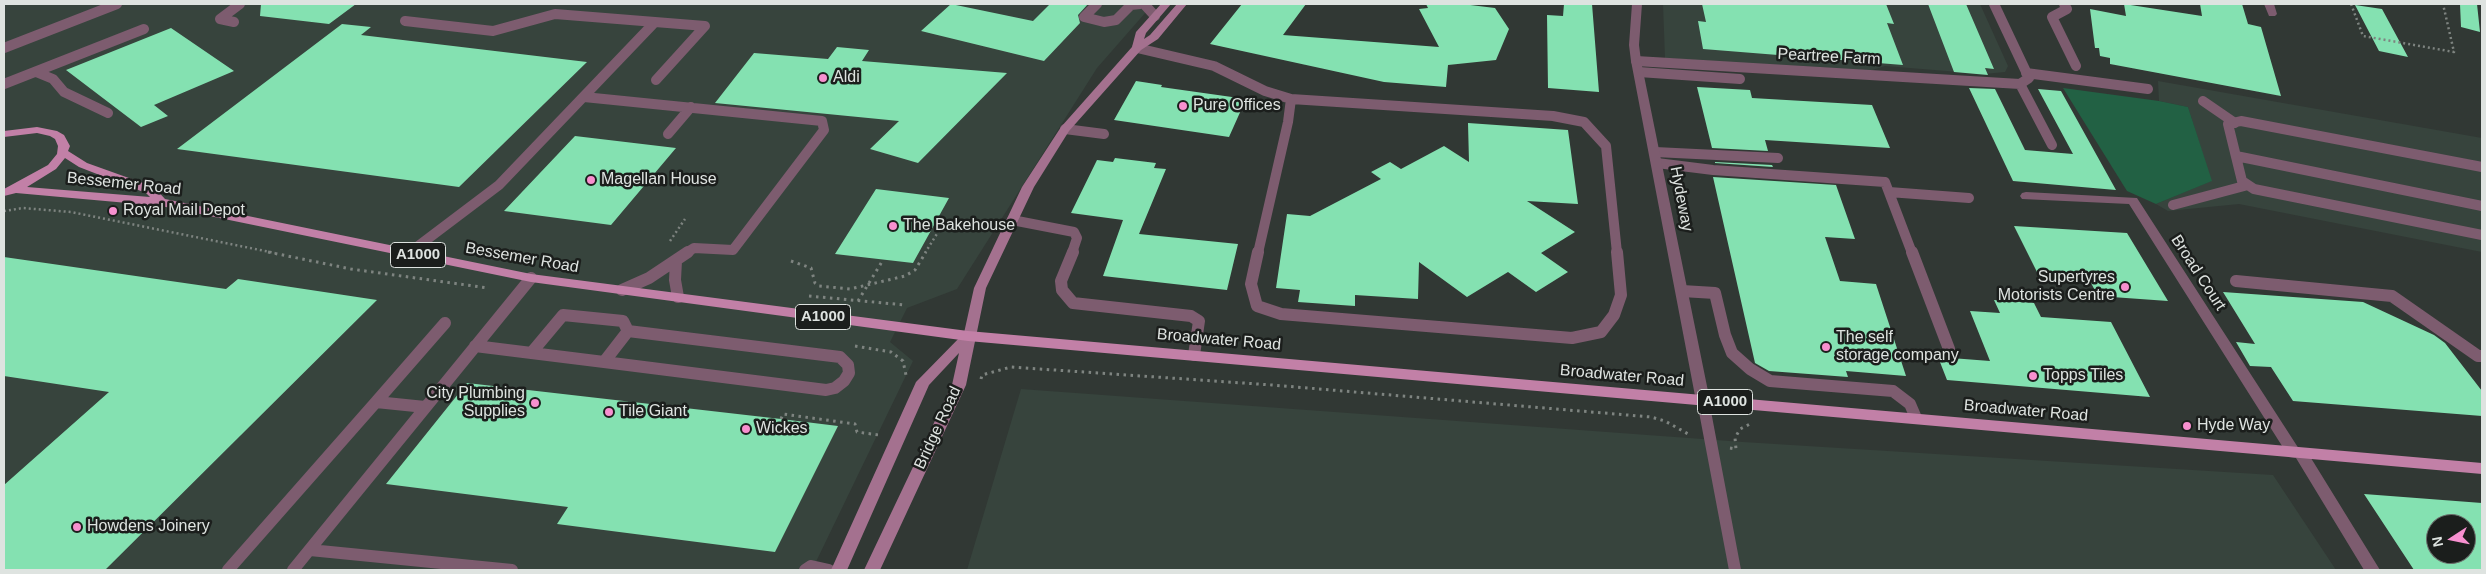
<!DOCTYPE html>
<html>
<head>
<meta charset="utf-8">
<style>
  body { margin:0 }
  #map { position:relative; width:2486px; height:574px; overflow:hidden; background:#313834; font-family:Helvetica,sans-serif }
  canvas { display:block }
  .frame { position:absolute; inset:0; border:5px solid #dee3e0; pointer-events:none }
  .north { position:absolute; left:2426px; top:514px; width:50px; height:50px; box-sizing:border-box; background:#1b1e1c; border:1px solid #696d6a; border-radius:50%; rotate:259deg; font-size:14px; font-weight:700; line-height:20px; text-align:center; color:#dee3e0 }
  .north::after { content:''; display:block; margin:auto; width:18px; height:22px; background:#f790cf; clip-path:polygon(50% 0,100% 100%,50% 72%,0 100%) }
</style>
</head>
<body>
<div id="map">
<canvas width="2486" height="574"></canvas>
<div class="frame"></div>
<div class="north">N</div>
</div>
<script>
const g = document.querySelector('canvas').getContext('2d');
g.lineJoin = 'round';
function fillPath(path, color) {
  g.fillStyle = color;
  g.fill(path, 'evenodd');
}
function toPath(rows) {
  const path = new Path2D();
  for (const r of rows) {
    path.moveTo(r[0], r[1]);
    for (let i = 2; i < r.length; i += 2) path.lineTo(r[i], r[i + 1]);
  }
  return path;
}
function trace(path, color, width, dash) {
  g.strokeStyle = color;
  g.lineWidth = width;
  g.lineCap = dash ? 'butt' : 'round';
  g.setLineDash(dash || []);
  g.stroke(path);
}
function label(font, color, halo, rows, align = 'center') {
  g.font = font + ' Helvetica,sans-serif';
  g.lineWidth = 5;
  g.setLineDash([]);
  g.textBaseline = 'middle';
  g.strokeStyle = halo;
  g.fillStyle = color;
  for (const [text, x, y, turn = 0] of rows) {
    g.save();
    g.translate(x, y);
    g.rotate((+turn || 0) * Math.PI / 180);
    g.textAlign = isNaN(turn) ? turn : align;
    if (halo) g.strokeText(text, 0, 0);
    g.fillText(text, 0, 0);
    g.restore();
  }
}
fillPath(toPath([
  [4,4,1153,4,1097,68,957,289,907,308,890,342,913,361,812,570,4,570],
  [1663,4,1980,4,2008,66,2005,72,1984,74,1885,66,1866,72,1665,58],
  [2158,81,2482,138,2482,252,2239,204,2168,211,2156,204,2211,181,2188,107,2159,101],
  [1021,389,1743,442,2273,475,2336,570,967,570]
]), '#37443d');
fillPath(toPath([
  [2063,88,2159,101,2188,107,2212,181,2156,204,2127,191]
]), '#226144');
fillPath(toPath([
  [261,4,356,4,329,24,260,16],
  [951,4,1033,21,1050,4,1088,4,1078,15,1080,23,1044,61,921,31],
  [1242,4,1306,4,1283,35,1439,47,1419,9,1428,8,1426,4,1462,4,1495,8,1509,29,1496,60,1448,65,1446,87,1384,82,1210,44],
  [1564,4,1592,4,1599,92,1548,88,1547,15,1563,16],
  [1702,4,1886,4,1894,24,1887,23,1903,65,1703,49,1698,21,1706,22],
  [1928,4,1966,4,1994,69,1985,68,1988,75,1954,72],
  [2124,4,2202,16,2200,4,2242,4,2248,24,2261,27,2281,96,2110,64,2110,58,2100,56,2099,48,2095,48,2090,9,2126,16],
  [2460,4,2477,4,2480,32,2461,27],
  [2355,5,2382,9,2408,57,2379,51],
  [342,24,371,27,361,35,587,62,459,187,177,149],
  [171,28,234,71,154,105,168,116,141,127,66,70],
  [837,47,869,50,862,61,1007,73,918,163,870,149,899,121,715,103,754,53,828,59],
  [1136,81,1162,85,1161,87,1246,99,1229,137,1114,120],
  [1697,87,1750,90,1752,98,1872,105,1890,148,1765,140,1768,151,1712,148],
  [1969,88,1995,89,2025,150,2073,154,2038,89,2061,91,2116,190,2013,181],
  [1468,123,1568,130,1578,204,1527,201,1575,232,1541,253,1568,272,1536,292,1508,272,1467,297,1419,262,1418,299,1355,295,1355,306,1298,302,1300,290,1276,288,1287,214,1310,216,1381,179,1371,172,1390,162,1401,169,1444,146,1469,162],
  [575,136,676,148,611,225,504,211],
  [1115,158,1156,163,1154,168,1166,169,1139,234,1238,244,1227,290,1103,276,1123,220,1071,213,1097,160,1113,162],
  [1715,162,1772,165,1773,167,1715,163],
  [1713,177,1836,185,1855,239,1825,237,1840,281,1876,284,1906,376,1846,371,1848,377,1769,371,1755,363],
  [876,189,949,198,913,263,835,254],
  [2014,226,2127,233,2168,301,2098,296,2091,283,2041,280],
  [4,257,226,289,238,279,377,300,105,570,4,570,4,485,109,392,4,376],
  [2223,292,2363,302,2434,335,2445,343,2482,391,2482,416,2293,401,2271,367,2250,366,2236,342,2255,344],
  [1994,300,2034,303,2041,317,2111,322,2150,397,1947,380,1938,357,1990,361,1970,311,2000,313],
  [467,383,781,419,838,426,775,552,557,524,568,507,386,484],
  [2364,494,2482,503,2482,570,2414,570],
  [2436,524,2466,524,2466,554,2436,554]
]), '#84e1b1');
trace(toPath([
  [2351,4,2363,36,2454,52,2443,4],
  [4,211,23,208,71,212,275,253],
  [670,241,685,219],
  [925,253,943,224]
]), '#7e8480', 2.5, [2, 3]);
trace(toPath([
  [268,252,351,269,488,288],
  [791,261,811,268,815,283,819,286,850,289,905,276,915,270,926,252],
  [809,296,905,305],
  [858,301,883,260],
  [855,346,891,352,903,361,906,375],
  [981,379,982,375,1011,367,1272,385,1651,417,1665,421,1690,435],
  [781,419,783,414,855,424,857,432,879,435],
  [1730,448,1736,449,1735,438,1740,429,1752,423]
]), '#7e8480', 3, [2.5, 4.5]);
trace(toPath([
  [1097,4,1084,17,1104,22,1116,20,1131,5,1140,4],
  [1144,4,1155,16],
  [1994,4,2029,78,2020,84,2052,145],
  [2064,4,2067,9,2052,17,2076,66],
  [405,21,493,31,555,14,655,22,499,185,409,253],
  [234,22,220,19,240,4],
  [655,22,705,26,656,80],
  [4,48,117,4],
  [1137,48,1214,66,1265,91,1291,99],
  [1636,61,2020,84],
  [36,72,53,79,64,92,108,113],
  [1639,72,1740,79],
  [2026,73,2148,89],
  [4,84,144,29],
  [584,97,822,121,824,130,733,250,694,248,686,253],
  [1291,99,1553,116,1584,122,1606,146,1617,253],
  [2203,101,2235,123],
  [1065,129,1104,134],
  [668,134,691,107],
  [1655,152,1778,158],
  [2236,156,2482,206],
  [1657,163,1713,170,1885,182,1912,253],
  [2482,167,2241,121,2228,124,2242,181,2254,189,2482,235],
  [1889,192,1969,198],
  [2173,205,2248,185],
  [1012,220,1074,232,1077,238,1072,253],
  [1258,253,1288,122,1291,99]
]), '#7d5c6f', 10);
trace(toPath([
  [1073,252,1061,281,1062,290,1073,303,1191,316,1199,321,1194,355],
  [1258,252,1251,284,1257,306,1281,314,1572,338,1601,332,1614,315,1621,295,1617,252],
  [1912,252,1949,349],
  [676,261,675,280,678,297],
  [2236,281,2392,296,2478,356,2482,356],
  [622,290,649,278,688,252],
  [1682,291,1715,293,1725,335,1732,353,1750,369,1770,381,1893,391,1910,404,1916,418],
  [475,346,604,362,628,331,623,321,563,315,532,352],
  [604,362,826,390,835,388,844,381,849,373,848,365,840,357,628,331],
  [1703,401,1735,570],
  [376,402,445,323],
  [310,550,512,570],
  [228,570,376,402,425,407],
  [293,570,531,278],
  [805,570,811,566,829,570]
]), '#7d5c6f', 12);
fillPath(toPath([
  [1632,4,1642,4,1639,45,1641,61,1710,401,1708,405,1703,406,1698,405,1696,401,1631,61,1629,45,1632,4],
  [2264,4,2274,4,2277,14,2275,16,2269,16,2264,4],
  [2026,192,2137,198,2299,449,2306,450,2380,570,2364,570,2296,458,2289,457,2129,204,2022,199,2020,196,2022,193,2026,192]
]), '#7d5c6f');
fillPath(toPath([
  [1161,4,1171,4,1146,33,1144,39,1150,35,1177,4,1187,4,1158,39,1141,50,1069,131,1034,187,986,288,966,385,880,570,864,570,952,385,959,353,929,385,847,570,831,570,916,382,964,333,974,288,1022,187,1061,127,1132,47,1136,32,1161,4]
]), '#a4718f');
fillPath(toPath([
  [37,127,57,131,64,135,70,146,68,151,87,163,154,187,165,199,531,274,968,331,2482,463,2482,474,968,341,531,282,161,206,16,193,4,196,4,189,48,165,57,154,58,146,55,139,50,136,37,133,4,137,4,131,37,127],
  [65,158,79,167,146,193,150,197,27,187,56,169,65,158]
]), '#c280a7');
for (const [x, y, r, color] of [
  [823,78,5,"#f790cf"],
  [1183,106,5,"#f790cf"],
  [591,180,5,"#f790cf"],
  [113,211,5,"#f790cf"],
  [893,226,5,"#f790cf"],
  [2125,287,5,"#f790cf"],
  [1826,347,5,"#f790cf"],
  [2033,376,5,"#f790cf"],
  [535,403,5,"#f790cf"],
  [609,412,5,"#f790cf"],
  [2187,426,5,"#f790cf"],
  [746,429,5,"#f790cf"],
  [77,527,5,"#f790cf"]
]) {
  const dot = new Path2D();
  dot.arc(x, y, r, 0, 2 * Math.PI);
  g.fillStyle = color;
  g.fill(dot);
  trace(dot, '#1b1e1c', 2);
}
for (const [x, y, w] of [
  [418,255,55],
  [823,317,55],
  [1725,402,55]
]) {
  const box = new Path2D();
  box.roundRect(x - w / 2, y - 12.5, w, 25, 4);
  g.fillStyle = '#1b1e1c';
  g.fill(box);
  trace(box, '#dee3e0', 1);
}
label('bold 15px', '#dee3e0', null, [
  ["A1000",418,255],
  ["A1000",823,317],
  ["A1000",1725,402]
]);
label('16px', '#dee3e0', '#1b1e1c', [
  ["Peartree Farm",1829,57,3],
  ["Bessemer Road",124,184,6],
  ["Hydeway",1681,199,79],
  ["Bessemer Road",522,258,10],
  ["Broad Court",2198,273,57],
  ["Broadwater Road",1219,340,5],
  ["Broadwater Road",1622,376,5],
  ["Broadwater Road",2026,411,5],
  ["Bridge Road",938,428,-65]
]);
label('16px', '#dee3e0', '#1b1e1c', [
  ["Aldi",833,78],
  ["Pure Offices",1193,106],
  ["Magellan House",601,180],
  ["Royal Mail Depot",123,211],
  ["The Bakehouse",903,226],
  ["Supertyres",2115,278,"right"],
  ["Motorists Centre",2115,296,"right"],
  ["The self",1836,338],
  ["storage company",1836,356],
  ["Topps Tiles",2043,376],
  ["City Plumbing",525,394,"right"],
  ["Supplies",525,412,"right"],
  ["Tile Giant",619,412],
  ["Hyde Way",2197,426],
  ["Wickes",756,429],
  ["Howdens Joinery",87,527]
], 'left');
</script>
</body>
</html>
